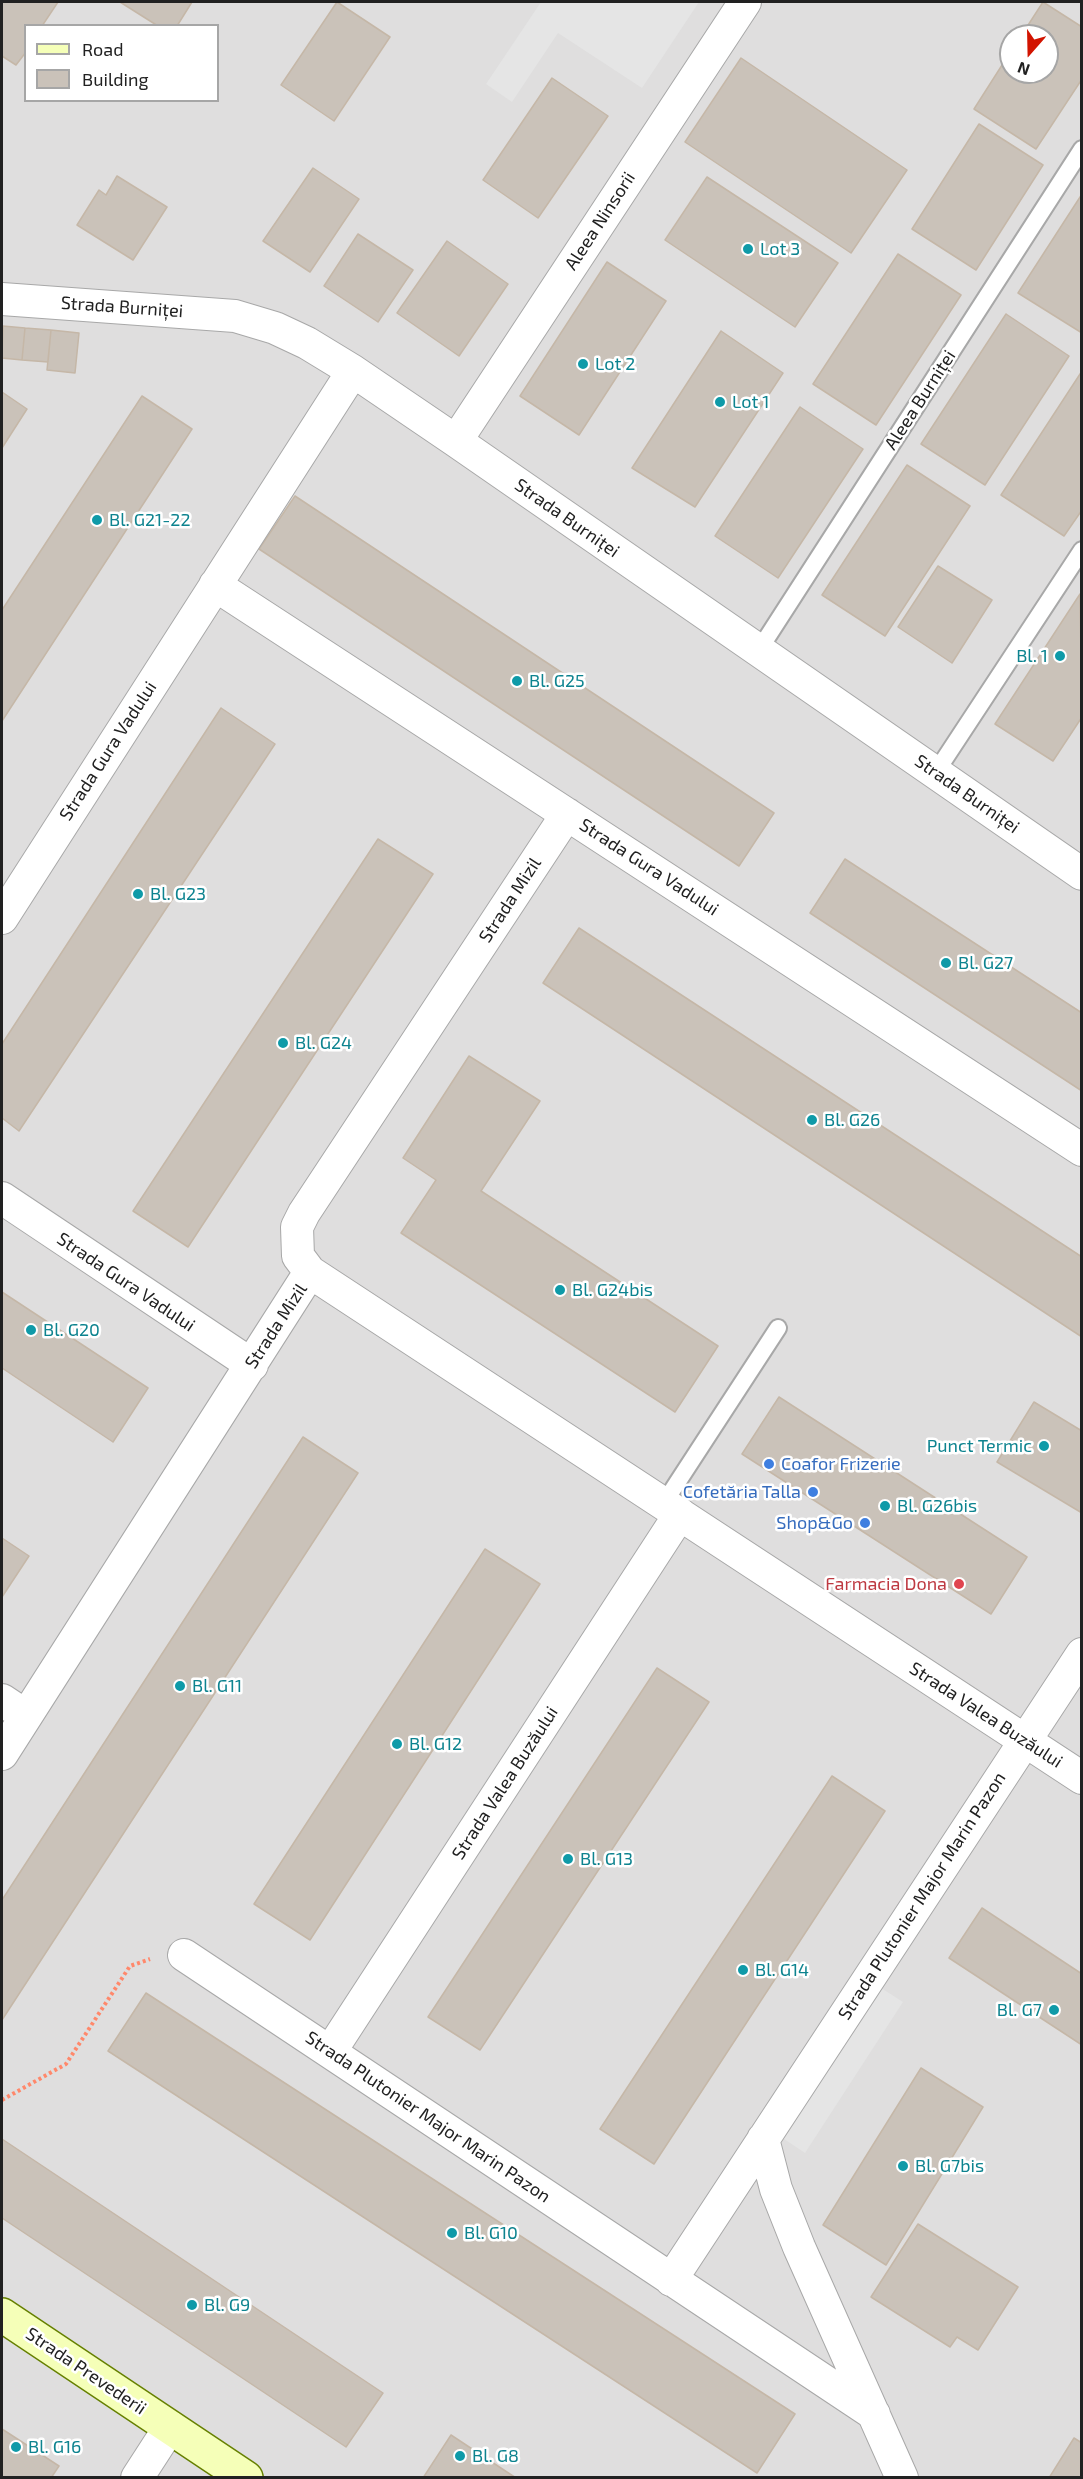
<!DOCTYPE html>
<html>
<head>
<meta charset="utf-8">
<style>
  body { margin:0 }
  #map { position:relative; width:1083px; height:2479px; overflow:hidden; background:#f2efe7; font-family:"Exo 2",sans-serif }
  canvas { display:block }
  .frame { position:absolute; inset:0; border:3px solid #212121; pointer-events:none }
  .legend { position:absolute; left:24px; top:24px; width:195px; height:78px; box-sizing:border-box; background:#fff; border:2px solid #a6a6a6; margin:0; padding:8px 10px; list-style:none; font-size:18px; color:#212121 }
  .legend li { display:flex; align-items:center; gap:12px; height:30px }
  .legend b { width:30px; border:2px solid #a6a6a6 }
  .north { position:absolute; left:999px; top:24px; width:60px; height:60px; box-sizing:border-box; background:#fff; border:2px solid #a6a6a6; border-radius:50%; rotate:200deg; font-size:16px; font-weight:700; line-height:24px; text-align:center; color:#212121 }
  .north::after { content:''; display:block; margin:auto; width:21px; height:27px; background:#d21400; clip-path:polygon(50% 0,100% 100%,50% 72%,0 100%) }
</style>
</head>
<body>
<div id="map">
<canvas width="1083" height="2479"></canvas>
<div class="frame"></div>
<ul class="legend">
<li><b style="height:8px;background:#f5ffb8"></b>Road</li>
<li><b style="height:16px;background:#cac2b9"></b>Building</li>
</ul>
<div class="north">N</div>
</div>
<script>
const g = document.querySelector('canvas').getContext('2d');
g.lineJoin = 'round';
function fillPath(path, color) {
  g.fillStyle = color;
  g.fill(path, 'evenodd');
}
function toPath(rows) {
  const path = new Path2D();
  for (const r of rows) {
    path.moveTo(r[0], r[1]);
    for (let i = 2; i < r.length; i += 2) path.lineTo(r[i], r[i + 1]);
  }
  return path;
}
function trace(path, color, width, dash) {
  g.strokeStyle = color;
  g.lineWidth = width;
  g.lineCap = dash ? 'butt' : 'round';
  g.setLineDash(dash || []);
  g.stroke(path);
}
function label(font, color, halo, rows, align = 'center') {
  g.font = font + ' "Exo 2",sans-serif';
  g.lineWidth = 5;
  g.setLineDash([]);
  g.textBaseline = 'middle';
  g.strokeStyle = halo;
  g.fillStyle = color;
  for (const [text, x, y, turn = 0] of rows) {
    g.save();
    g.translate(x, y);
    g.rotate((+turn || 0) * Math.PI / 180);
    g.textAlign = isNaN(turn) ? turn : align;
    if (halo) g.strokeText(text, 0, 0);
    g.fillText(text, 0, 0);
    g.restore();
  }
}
fillPath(toPath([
  [2,2,1081,2,1081,2477,2,2477],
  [26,26,218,26,218,100,26,100],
  [1011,36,1047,36,1047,72,1011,72]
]), '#dfdede');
fillPath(toPath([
  [541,2,699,2,642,88,558,33,512,102,486,84],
  [878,1986,903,2002,805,2153,781,2137]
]), '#e5e5e5');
const building = toPath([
  [2,2,58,2,42,26,26,26,26,52,16,65,2,56,2,2],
  [120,2,192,2,177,26,158,26,120,2],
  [337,2,390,37,334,121,281,85,337,2],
  [1043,2,1082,27,1082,79,1036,149,974,109,1011,51,1011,72,1047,72,1047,36,1021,36,1043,2],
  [741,58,907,170,851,253,685,142,741,58],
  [552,78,608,116,538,218,483,180,552,78],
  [979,124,1043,165,976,270,912,229,979,124],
  [313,168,359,199,310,272,263,241,313,168],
  [117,176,167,207,133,260,77,225,99,190,106,195,117,176],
  [707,177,838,263,795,327,665,240,707,177],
  [1082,194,1082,333,1018,293,1082,194],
  [358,234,413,270,378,322,324,286,358,234],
  [447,241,508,284,459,356,397,313,447,241],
  [898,254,961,295,876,425,813,384,898,254],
  [607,262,666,301,579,435,520,396,607,262],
  [1006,314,1069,356,985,485,921,444,1006,314],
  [3,326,25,328,22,360,2,358,3,326],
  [25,328,51,330,48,362,22,360,25,328],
  [51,330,79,333,75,373,47,370,51,330],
  [721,331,783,373,695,507,632,468,721,331],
  [1082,371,1082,510,1064,536,1001,495,1082,371],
  [2,392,27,409,2,448,2,392],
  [142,396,192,429,2,721,2,610,142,396],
  [800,407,863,449,778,578,715,536,800,407],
  [907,465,970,506,885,636,822,595,907,465],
  [295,496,774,813,739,866,259,549,295,496],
  [938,566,992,600,952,663,898,627,938,566],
  [1080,594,1082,717,1053,761,995,724,1080,594],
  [221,708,275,744,19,1131,2,1118,2,1044,221,708],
  [378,839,433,874,188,1247,133,1211,378,839],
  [845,859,1082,1013,1082,1091,810,913,845,859],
  [579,928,1082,1257,1082,1337,543,983,579,928],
  [469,1056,540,1101,481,1191,718,1346,675,1412,401,1233,436,1180,403,1158,469,1056],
  [2,1292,148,1388,113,1442,2,1368,2,1292],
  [779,1397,1027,1557,991,1614,742,1454,779,1397],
  [1034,1402,1082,1431,1082,1513,997,1462,1034,1402],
  [303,1437,358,1473,2,2020,2,1900,303,1437],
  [2,1538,29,1556,2,1597,2,1538],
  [485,1549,540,1584,310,1940,254,1904,485,1549],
  [657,1668,709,1702,480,2050,428,2017,657,1668],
  [832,1776,885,1811,654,2164,600,2129,832,1776],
  [982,1908,1082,1974,1082,2045,949,1958,982,1908],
  [146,1993,795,2414,757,2473,108,2051,146,1993],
  [921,2068,983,2107,886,2265,823,2225,921,2068],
  [2,2139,383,2393,346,2447,2,2218,2,2139],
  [918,2224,1018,2287,978,2350,957,2337,950,2347,871,2297,918,2224],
  [2,2429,59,2466,51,2478,2,2478,2,2429],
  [451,2435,516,2478,423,2478,451,2435],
  [1074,2438,1082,2443,1082,2478,1049,2478,1074,2438]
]);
fillPath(building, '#cac2b9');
trace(building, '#c5b7a7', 1.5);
const lane = toPath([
  [759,650,1082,149],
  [936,772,1082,550],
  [664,1503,778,1328]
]);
const street = toPath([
  [2,299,235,316,275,328,307,343,353,371,456,441,1082,874],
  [456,441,745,2],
  [215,585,1082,1150],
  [567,814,304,1213,297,1227,298,1256,310,1272,1082,1778],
  [2,918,353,371],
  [2,1198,252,1365],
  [2,1700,26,1716],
  [2,1754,310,1272],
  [184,1955,874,2414],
  [330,2052,680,1514],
  [763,2139,776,2189,799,2247,902,2478],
  [671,2280,1082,1654],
  [137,2478,170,2427]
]);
const secondary = toPath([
  [2,2315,246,2478]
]);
trace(lane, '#a8a8a8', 20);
trace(street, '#a8a8a8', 34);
trace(secondary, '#668000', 36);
trace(toPath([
  [2,2100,66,2064,130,1966,150,1959]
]), '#ff886b', 4, [3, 3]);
trace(lane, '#fff', 16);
trace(street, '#fff', 32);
trace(secondary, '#f5ffb8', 33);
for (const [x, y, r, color] of [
  [748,249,6,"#0f9aa8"],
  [583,364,6,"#0f9aa8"],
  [720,402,6,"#0f9aa8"],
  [97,520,6,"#0f9aa8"],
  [1060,656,6,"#0f9aa8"],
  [517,681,6,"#0f9aa8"],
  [138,894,6,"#0f9aa8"],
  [946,963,6,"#0f9aa8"],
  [283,1043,6,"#0f9aa8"],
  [812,1120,6,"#0f9aa8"],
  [560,1290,6,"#0f9aa8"],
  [31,1330,6,"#0f9aa8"],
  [1044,1446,6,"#0f9aa8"],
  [769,1464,6,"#3f7fe0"],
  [813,1492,6,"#3f7fe0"],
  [885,1506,6,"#0f9aa8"],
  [865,1523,6,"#3f7fe0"],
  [959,1584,6,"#e0444e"],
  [180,1686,6,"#0f9aa8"],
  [397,1744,6,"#0f9aa8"],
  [568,1859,6,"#0f9aa8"],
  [743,1970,6,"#0f9aa8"],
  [1054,2010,6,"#0f9aa8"],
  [903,2166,6,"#0f9aa8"],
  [452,2233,6,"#0f9aa8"],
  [192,2305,6,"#0f9aa8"],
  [16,2447,6,"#0f9aa8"],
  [460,2456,6,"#0f9aa8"]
]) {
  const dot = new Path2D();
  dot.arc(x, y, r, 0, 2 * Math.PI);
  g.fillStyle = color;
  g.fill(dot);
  trace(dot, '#fff', 2);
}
label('18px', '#212121', '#fff', [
  ["Aleea Ninsorii",600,221,-57],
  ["Strada Burniței",122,307,4],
  ["Aleea Burniței",920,400,-57],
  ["Strada Burniței",567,518,35],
  ["Strada Gura Vadului",108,751,-57],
  ["Strada Burniței",967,794,35],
  ["Strada Gura Vadului",649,867,33],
  ["Strada Mizil",510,900,-57],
  ["Strada Gura Vadului",126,1282,34],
  ["Strada Mizil",276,1326,-57],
  ["Strada Valea Buzăului",986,1715,33],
  ["Strada Valea Buzăului",505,1783,-57],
  ["Strada Plutonier Major Marin Pazon",922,1896,-57],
  ["Strada Plutonier Major Marin Pazon",428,2117,34],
  ["Strada Prevederii",86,2371,34]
]);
label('18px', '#0d838f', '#fff', [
  ["Lot 3",760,249],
  ["Lot 2",595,364],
  ["Lot 1",732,402],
  ["Bl. G21-22",109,520],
  ["Bl. 1",1048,656,"right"],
  ["Bl. G25",529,681],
  ["Bl. G23",150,894],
  ["Bl. G27",958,963],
  ["Bl. G24",295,1043],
  ["Bl. G26",824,1120],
  ["Bl. G24bis",572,1290],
  ["Bl. G20",43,1330],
  ["Punct Termic",1032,1446,"right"],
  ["Bl. G26bis",897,1506],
  ["Bl. G11",192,1686],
  ["Bl. G12",409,1744],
  ["Bl. G13",580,1859],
  ["Bl. G14",755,1970],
  ["Bl. G7",1042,2010,"right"],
  ["Bl. G7bis",915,2166],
  ["Bl. G10",464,2233],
  ["Bl. G9",204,2305],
  ["Bl. G16",28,2447],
  ["Bl. G8",472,2456]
], 'left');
label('18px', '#366cbe', '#fff', [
  ["Coafor Frizerie",781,1464,"left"],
  ["Cofetăria Talla",801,1492],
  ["Shop&Go",853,1523]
], 'right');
label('18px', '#be3a42', '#fff', [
  ["Farmacia Dona",947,1584]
], 'right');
</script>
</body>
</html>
